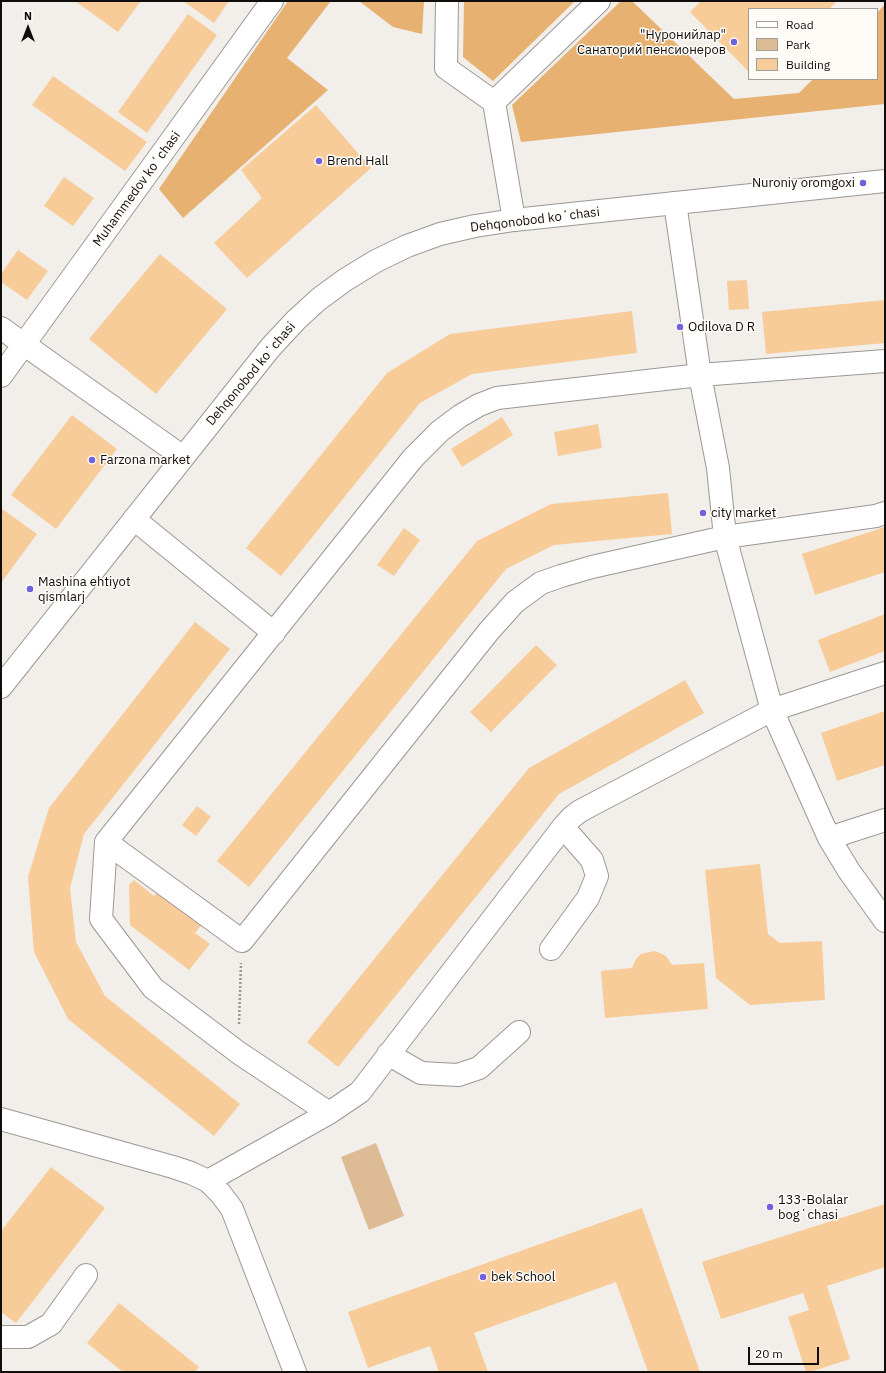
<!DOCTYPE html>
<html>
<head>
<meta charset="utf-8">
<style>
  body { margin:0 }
  #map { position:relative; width:886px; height:1373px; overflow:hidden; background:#f2eeea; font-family:"IBM Plex Sans",sans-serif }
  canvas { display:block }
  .frame { position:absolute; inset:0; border:2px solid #0f0e0d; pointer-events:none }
  .legend { position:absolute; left:748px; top:8px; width:130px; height:72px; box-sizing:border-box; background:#fffcf8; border:1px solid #9f9d9a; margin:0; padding:5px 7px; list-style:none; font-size:12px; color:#0f0e0d }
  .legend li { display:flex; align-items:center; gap:8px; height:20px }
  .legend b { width:20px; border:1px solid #9f9d9a }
  .north { position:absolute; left:8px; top:8px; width:40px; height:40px; -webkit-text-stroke:3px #fffcf8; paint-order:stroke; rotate:0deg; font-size:11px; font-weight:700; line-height:16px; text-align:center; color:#0f0e0d }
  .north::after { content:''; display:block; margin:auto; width:14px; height:18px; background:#0f0e0d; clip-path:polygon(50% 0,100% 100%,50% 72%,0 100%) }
  .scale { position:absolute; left:748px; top:1347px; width:71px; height:18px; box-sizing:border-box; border:2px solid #0f0e0d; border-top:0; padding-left:5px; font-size:12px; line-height:14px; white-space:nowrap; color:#0f0e0d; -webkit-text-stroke:3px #fffcf8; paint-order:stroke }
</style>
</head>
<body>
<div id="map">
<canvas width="886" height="1373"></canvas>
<div class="frame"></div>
<ul class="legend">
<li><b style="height:5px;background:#fff"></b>Road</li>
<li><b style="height:11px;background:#dcbb95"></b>Park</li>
<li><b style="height:11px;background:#f7cc99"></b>Building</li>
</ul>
<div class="north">N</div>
<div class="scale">20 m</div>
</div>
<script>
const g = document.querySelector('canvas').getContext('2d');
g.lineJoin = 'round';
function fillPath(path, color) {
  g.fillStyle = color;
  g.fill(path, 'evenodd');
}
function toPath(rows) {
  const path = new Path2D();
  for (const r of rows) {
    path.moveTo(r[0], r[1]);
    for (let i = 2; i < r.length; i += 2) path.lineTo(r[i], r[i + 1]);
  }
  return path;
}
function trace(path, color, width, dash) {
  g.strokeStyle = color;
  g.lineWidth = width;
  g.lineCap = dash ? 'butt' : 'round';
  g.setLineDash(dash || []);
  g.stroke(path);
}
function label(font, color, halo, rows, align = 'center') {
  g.font = font + ' "IBM Plex Sans",sans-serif';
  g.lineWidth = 3;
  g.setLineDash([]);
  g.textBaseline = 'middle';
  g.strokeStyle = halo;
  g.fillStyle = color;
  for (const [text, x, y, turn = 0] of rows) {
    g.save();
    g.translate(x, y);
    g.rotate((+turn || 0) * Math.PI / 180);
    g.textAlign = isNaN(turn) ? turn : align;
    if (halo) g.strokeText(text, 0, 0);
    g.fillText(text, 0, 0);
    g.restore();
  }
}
fillPath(toPath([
  [376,1143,404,1216,369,1230,341,1157]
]), '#dcbb95');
fillPath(toPath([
  [288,1,331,1,287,58,328,90,183,218,159,189],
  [359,1,424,1,422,34,393,27],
  [464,1,575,1,493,81,463,57],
  [621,1,632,1,734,99,799,93,813,79,877,79,877,13,885,4,885,104,521,142,512,105]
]), '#e6b171');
fillPath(toPath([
  [75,1,141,1,118,32],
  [183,1,229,1,214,23],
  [701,1,837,1,829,9,749,9,749,72,690,12],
  [188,14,217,35,147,133,118,112],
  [53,76,147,142,125,171,32,105],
  [316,105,371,168,247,278,214,243,262,198,241,170],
  [64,177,94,198,73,226,44,206],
  [18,250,48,271,27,300,1,282,1,274],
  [160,254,227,309,156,394,89,339],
  [747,280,749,309,729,310,727,281],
  [885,300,885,343,766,354,762,312],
  [632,311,637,353,472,374,420,403,281,576,246,548,387,373,450,334],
  [72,415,117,449,56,529,11,495],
  [502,417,513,435,462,467,451,449],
  [598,424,602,448,558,456,554,432],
  [668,493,672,534,554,545,506,569,249,887,217,861,477,541,551,504],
  [1,508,37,534,1,583],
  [885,527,885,572,815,595,802,554],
  [404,528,420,540,394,576,377,565],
  [885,614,885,651,830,672,818,640],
  [195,622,230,649,84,834,70,888,76,942,105,996,240,1104,214,1136,68,1019,34,952,28,877,49,808],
  [536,645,557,665,491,732,470,712],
  [685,680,704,713,559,794,338,1067,307,1042,529,768],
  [885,711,885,765,837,781,821,733],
  [197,806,211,817,196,836,182,825],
  [760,864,768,934,780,943,822,941,825,1000,750,1005,716,978,705,870],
  [134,880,154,896,160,889,203,923,195,933,210,944,189,970,130,925,129,885],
  [654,951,660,953,666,956,672,965,704,963,708,1009,605,1018,601,971,632,968,636,959,641,954],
  [51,1167,105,1208,16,1323,1,1312,1,1231],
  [885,1204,885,1267,827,1286,850,1359,810,1372,806,1372,788,1317,809,1310,803,1293,721,1319,702,1262],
  [642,1208,700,1372,648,1372,616,1282,474,1333,488,1372,439,1372,430,1346,368,1368,348,1312],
  [119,1303,199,1367,195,1372,123,1372,87,1343]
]), '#f7cc99');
const minor = toPath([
  [447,1,446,68,494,102,514,220],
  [494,102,599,1],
  [675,203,700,375,718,468,725,537,772,710,829,838,849,871,885,921],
  [1,328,183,457],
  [1,376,272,1],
  [134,519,274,633],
  [829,838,885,820],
  [106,842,242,941,489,631,515,602,541,583,561,576,592,567,725,537,876,516,885,513],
  [551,949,588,898,597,876,592,860,563,827],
  [388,1054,421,1073,458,1075,479,1068,519,1032],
  [329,1113,239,1053,153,988,101,919,106,842,413,458,440,431,460,416,479,405,497,398,700,375,885,361],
  [1,1119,173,1167,191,1173,208,1181,221,1194,232,1209,295,1372],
  [208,1181,329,1113,360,1092,563,827,571,818,580,811,772,710,885,673],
  [1,1337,28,1337,51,1324,86,1275]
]);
const major = toPath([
  [1,687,270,348,296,320,319,299,345,280,376,261,407,246,440,234,475,226,514,220,885,181]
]);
trace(minor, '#9b9894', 24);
trace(major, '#9b9894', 24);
trace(toPath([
  [239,1024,241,963]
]), '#999693', 2.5, [2, 2]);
trace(minor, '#fff', 22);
trace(major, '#fff', 22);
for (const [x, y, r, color] of [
  [734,42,4,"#7062dc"],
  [319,161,4,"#7062dc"],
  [863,183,4,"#7062dc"],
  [680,327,4,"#7062dc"],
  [92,460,4,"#7062dc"],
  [703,513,4,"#7062dc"],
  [30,589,4,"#7062dc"],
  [770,1207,4,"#7062dc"],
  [483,1277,4,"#7062dc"]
]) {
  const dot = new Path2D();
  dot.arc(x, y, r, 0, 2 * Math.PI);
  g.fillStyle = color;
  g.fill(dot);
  trace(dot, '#fffcf8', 1.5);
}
label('13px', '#0f0e0d', '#fffcf8', [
  ["\"Нуронийлар\"",726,35,"right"],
  ["Санаторий пенсионеров",726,50,"right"],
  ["Brend Hall",327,161],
  ["Nuroniy oromgoxi",855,183,"right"],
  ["Odilova D R",688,327],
  ["Farzona market",100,460],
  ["city market",711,513],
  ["Mashina ehtiyot",38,582],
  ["qismlarj",38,597],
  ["133-Bolalar",778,1200],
  ["bogʻchasi",778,1215],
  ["bek School",491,1277]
], 'left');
label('13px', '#0f0e0d', '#fffcf8', [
  ["Muhammedov koʻchasi",137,189,-54],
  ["Dehqonobod koʻchasi",535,220,-7],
  ["Dehqonobod koʻchasi",251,374,-50]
]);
</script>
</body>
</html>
